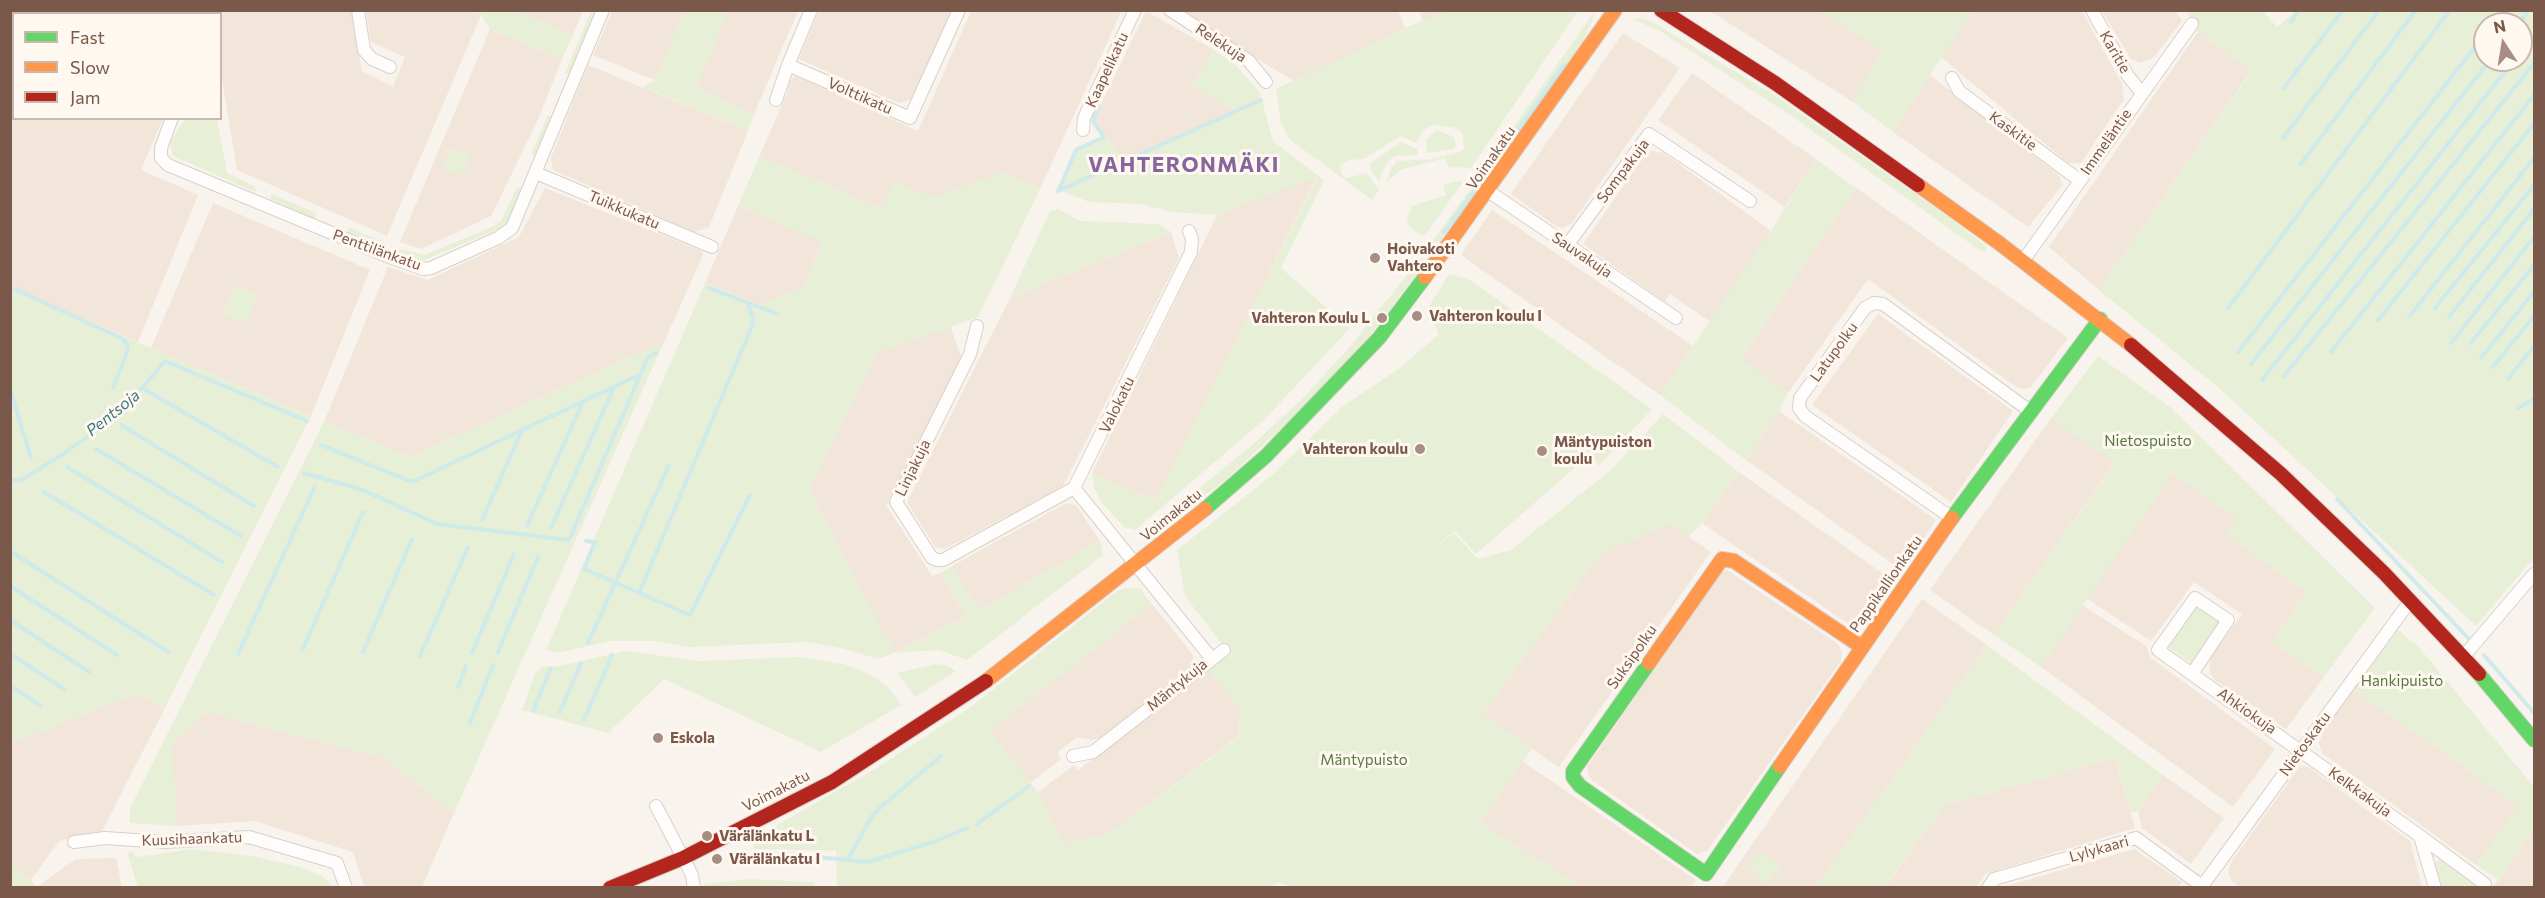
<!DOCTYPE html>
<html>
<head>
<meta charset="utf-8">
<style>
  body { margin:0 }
  #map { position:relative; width:2545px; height:898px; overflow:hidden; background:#f9f3ed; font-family:Commissioner,sans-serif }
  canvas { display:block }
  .frame { position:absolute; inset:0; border:12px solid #7a584a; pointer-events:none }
  .legend { position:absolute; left:12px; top:12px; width:210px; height:108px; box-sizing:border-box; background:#fff8f0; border:2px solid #cab8ae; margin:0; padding:8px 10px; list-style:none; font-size:18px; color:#7a584a }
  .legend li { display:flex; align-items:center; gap:12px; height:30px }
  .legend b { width:30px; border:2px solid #cab8ae }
  .north { position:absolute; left:2473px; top:12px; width:60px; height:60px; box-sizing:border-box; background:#fff8f0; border:2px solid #cab8ae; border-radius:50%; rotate:348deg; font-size:16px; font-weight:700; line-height:24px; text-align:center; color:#7a584a }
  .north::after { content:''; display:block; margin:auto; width:21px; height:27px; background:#a68e83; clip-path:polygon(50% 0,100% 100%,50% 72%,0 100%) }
</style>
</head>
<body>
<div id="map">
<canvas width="2545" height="898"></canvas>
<div class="frame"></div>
<ul class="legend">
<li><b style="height:8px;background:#63d668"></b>Fast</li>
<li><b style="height:8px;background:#ff974d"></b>Slow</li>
<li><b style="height:8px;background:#b3261e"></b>Jam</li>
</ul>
<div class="north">N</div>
</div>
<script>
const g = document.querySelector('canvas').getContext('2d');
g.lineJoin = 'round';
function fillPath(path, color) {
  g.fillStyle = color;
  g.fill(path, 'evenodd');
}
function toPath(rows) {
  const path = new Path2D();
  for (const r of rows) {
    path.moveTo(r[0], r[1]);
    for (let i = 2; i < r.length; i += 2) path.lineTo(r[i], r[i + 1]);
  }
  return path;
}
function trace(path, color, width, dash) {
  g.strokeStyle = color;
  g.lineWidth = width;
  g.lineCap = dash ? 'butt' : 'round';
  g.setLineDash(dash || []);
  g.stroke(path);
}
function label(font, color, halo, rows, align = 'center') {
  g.font = font + ' Commissioner,sans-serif';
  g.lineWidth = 6;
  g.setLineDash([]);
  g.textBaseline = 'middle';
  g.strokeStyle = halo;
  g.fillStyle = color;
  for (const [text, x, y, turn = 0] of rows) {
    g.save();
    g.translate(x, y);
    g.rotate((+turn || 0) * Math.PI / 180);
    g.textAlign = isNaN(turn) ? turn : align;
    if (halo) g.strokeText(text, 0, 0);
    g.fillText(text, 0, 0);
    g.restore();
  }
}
fillPath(toPath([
  [470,10,481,15,387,236,237,170,221,74,220,14,211,13,211,11,352,11,362,71,393,87,405,57,371,42,366,11],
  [1419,10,1450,11,1423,21],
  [14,11,193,11,194,13,14,14,14,118,163,119,141,170,198,195,138,342,11,288,10,20],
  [514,11,583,11,573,35],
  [612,11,685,11,655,80,593,55],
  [728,11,798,11,754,114,696,88],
  [819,11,952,11,912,99,899,103,799,59],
  [971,11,1121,12,1040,189,1004,172,932,199,895,181,881,208,759,157,787,94,789,82,795,76,918,131],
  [1146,11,1214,50,1192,86,1236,111,1124,161,1094,119],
  [1177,11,1398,11,1405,28,1294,81],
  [1710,11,1821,11,1883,50,1853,102],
  [1972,11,2082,11,2122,84,2124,99,2081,163,2068,163,1941,57],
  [2102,11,2176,11,2182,21,2153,58,2141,63,2131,59],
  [490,29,562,59,537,122,491,216,421,249,400,242],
  [2198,32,2251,71,2099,290,2049,247],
  [1623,33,1680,68,1572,223,1563,228,1556,226,1511,194],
  [588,65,748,131,709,227,694,232,553,170,551,158],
  [1692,73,1816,159,1785,207,1658,120],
  [1930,75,2059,175,2062,186,2028,227,1893,132],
  [1651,151,1664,153,1771,231,1710,322,1670,294,1665,302,1583,244,1645,155],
  [1318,175,1155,501,1092,473,1217,215],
  [545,188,702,251,703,255,664,342,410,457,324,422,388,267,428,280,519,237],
  [1856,188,2068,338,2031,387,2023,389,2015,386,1868,279,1788,393,1740,360],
  [213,203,370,270,311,416,151,348],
  [738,206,823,241,803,288,761,305,705,283],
  [1492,210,1693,346,1660,395,1461,255],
  [1171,232,1179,258,1063,486,945,549,935,547,907,502,1010,298],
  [1878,314,2013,411,1951,502,1812,405],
  [950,326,962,359,886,505,932,576,941,573,966,617,894,653,809,491,878,352],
  [1779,411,1936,520,1903,571,1746,460],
  [2051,418,2115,462,1994,635,1930,590],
  [1739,472,1896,583,1864,626,1859,629,1853,627,1702,523],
  [2173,473,2238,519,2227,534,2306,592,2272,642,2324,677,2286,729,2215,680,2210,673,2210,659,2242,614,2194,582,2151,641,2086,598],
  [1066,503,1076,505,1100,541,978,611,952,566],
  [1668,523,1711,552,1559,767,1482,715,1599,555],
  [1727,570,1838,644,1842,652,1841,661,1707,851,1697,854,1593,781,1588,775,1587,767,1721,573],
  [1922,599,1987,645,1816,887,1722,888],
  [1152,604,1193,655,1192,665,1101,738,1092,740,1077,737,1058,752,1060,760,1030,783,989,731],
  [2082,605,2146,646,2151,658,2275,749,2233,807,2041,667],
  [1207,669,1240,708,1239,736,1109,834,1063,844,1038,792,1074,765,1078,770],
  [2353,689,2519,806,2476,865,2322,753,2319,743,2322,734],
  [135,694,165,708,102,831,59,841,31,880,11,865,11,743],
  [208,712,384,758,454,813,422,887,364,887,353,852,255,821,176,826,172,743],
  [2115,758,2135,828,1985,874,1976,887,1884,888,1945,805],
  [1522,761,1696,880,1691,887,1581,887,1480,823],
  [2300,766,2308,767,2410,841,2422,887,2240,888,2232,881,2228,872,2230,864],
  [2163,775,2224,818,2191,864,2142,828,2138,811],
  [2534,830,2534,887,2492,888,2498,880],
  [2134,849,2182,882,2178,887,2003,887],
  [116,858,122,887,35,888,76,859]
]), '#f2e5da');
fillPath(toPath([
  [685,10,728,11,696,88,754,114,748,131,643,87,655,80],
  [1450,10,1578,11,1471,168,1449,167,1445,158,1400,170,1386,183,1391,168,1397,161,1432,159,1460,152,1464,148,1462,133,1454,127,1432,125,1423,131,1416,143,1401,136,1364,159,1349,160,1340,166,1342,175,1346,178,1367,173,1379,190,1372,200,1289,139,1281,123,1276,89,1405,28],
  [470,11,514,11,573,35,562,59,490,29,481,15],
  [591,11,596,11,570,75,565,73],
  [1821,11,1972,11,1893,132,1853,102,1882,50],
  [2187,11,2263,11,2277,27,2296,11,2534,11,2534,558,2476,626,2219,388,2099,290,2251,72,2198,32],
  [2485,24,2521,24,2521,60,2485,60],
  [1595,14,1583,42,1490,173,1485,174,1484,169,1592,15],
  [1641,18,1651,21,1776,96,1948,217,1986,246,1986,251,1982,252,1790,115,1658,30,1632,19],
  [1214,50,1237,66,1260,93,1273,141,1324,180,1281,268,1350,328,1265,419,1135,530,1124,527,1101,502,1094,487,1092,473,1155,501,1318,176,1217,215,1171,212,1141,204,1089,202,1057,189,1076,147,1106,135,1124,161,1235,111,1192,86],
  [548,115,553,117,536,156,531,154],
  [185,119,217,119,227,173,256,187,255,192,173,156,170,143],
  [1437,130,1454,137,1456,146,1454,149,1427,153,1426,139],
  [1401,142,1417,149,1418,155,1395,156,1386,164,1379,181,1370,169,1370,163],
  [451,147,471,155,462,176,442,168],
  [759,157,881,208,895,181,932,198,1004,172,1040,189,978,317,878,352,809,491,895,653,966,617,941,573,952,566,978,611,1100,541,1103,555,967,660,939,650,894,653,878,659,845,649,808,642,690,647,654,641,611,641,557,653,546,650,705,283,761,305,803,288,823,242,738,206],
  [1816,159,1856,188,1740,359,1788,393,1779,411,1746,460,1660,395,1771,231],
  [1457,181,1463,182,1424,236,1409,227,1407,217,1412,206,1446,195,1443,185],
  [517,187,522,189,507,223,497,230,422,261,394,252,396,248,424,255,492,227,501,221],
  [1474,189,1475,195,1435,249,1430,251,1429,246,1468,192],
  [272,194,316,213,315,219,270,199],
  [1058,209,1080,221,1159,224,1171,232,1010,298,1050,211],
  [349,227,387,244,385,248,347,232],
  [1423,259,1422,267,1366,340,1306,405,1223,482,1152,534,1150,528,1251,446,1302,399,1348,349,1417,262],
  [1449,274,1470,280,1652,409,1598,467,1592,453,1476,554,1455,531,1401,571,1454,533,1478,559,1511,550,1612,469,1663,414,1739,472,1702,523,1688,537,1668,524,1599,555,1482,715,1532,749,1480,823,1581,887,1300,888,1278,883,1268,888,837,888,836,851,754,849,754,843,765,832,878,767,971,707,1117,591,1126,588,1140,589,1152,604,989,731,1038,792,1063,844,1109,834,1239,737,1240,708,1207,669,1230,655,1185,596,1177,550,1270,477,1343,406,1400,368,1439,334,1427,309],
  [234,285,258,294,246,324,222,315],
  [10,288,311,416,165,708,135,694,11,743],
  [664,342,454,813,384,758,208,712,173,743,176,826,130,823,130,808,324,422,410,457],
  [2098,356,2170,407,2375,608,2324,677,2272,642,2306,592,2227,534,2238,519,2173,473,2041,667,1994,635,2115,463,2051,418],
  [2196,605,2219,621,2191,663,2168,647],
  [2398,630,2418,646,2534,787,2534,830,2498,880,2476,865,2519,806,2353,689],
  [1987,645,2163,775,2138,811,2131,812,2115,758,1945,805,1884,887,1816,887],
  [626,651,698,661,800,657,844,664,871,675,887,686,901,705,821,752,664,679,608,733,522,710,535,673,542,667,554,667],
  [935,664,948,666,956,671,915,697,897,673],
  [193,849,251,856,300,867,322,876,334,887,138,887,127,853,132,851,136,857],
  [1761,851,1781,867,1766,883,1747,867],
  [2439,859,2474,885,2472,887,2441,887,2434,864],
  [11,865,31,880,35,887,11,887],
  [751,879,813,882,817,887,705,888,704,884]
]), '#e7f0d7');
trace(toPath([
  [2291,22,2299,10],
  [2493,24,2504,10],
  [2518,24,2529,10],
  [2521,52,2534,35],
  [2283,89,2343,10],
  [2283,138,2379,10],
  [2301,164,2416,10],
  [1485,176,1564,65],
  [1059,190,1076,150,1104,137,1093,121,1099,106],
  [1058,191,1261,100],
  [1444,232,1474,191],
  [10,287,123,339,128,346,127,352,113,388],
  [709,288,778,314],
  [2228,308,2450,10],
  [2435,308,2534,185],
  [2409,317,2534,158],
  [2449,317,2534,209],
  [2378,320,2534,124],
  [2451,343,2534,237],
  [2471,343,2534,265],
  [2238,352,2485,34],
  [2331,352,2534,95],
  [2481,358,2534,292],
  [2251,364,2490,60],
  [2493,367,2534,316],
  [2284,376,2534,63],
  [2508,379,2534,346],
  [2262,380,2514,60],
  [142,388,165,361,307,421],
  [10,389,31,458],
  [2518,408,2534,399],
  [121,425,254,506],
  [321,445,412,482,639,375],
  [96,449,241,536],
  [67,467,222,562],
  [304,473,363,490,437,524,569,540,648,357,657,353],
  [10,481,21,480,62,455,98,429,142,388,278,467],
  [44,492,214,595],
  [2337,499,2469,639],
  [482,520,522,430],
  [527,526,583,401],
  [551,528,614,387],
  [586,541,595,542,584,569,690,615,750,495],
  [10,551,168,652],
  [10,586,117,655],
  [639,593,752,326,753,319,748,303],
  [10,620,89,672],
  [588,643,669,465],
  [303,649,363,512],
  [363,652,412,539],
  [498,652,538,557],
  [472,653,514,554],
  [10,654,64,689],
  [238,654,315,486],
  [2484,655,2534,713],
  [420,656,468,547],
  [10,686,40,705],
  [458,687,466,666],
  [533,711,551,668],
  [560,712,581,663],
  [10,719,11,719],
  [584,720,612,655],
  [470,723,493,665],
  [977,824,1029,786],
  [730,858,786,854,868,862,936,841,967,828],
  [848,859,874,813,941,756]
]), '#ceeaea', 4);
const street = toPath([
  [202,10,203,14],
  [358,10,364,50,372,59,390,67],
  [811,10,788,65,910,118,959,10],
  [1170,10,1249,61,1266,82],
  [2092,10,2128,76,2141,92],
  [1952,78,1959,91,2079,180],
  [776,100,788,65],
  [172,118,161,148,161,158,168,165,387,256,423,269,431,268,498,238,512,228,603,10],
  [1083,130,1084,118,1135,10],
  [536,173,712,247],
  [1488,191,1676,318],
  [1189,231,1192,239,1191,252,1074,488,1212,659],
  [1568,244,1649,134,1750,201],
  [2023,261,2192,24],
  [977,326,970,354,896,502,932,558,937,560,943,560,1074,488],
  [1952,518,1805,416,1799,408,1800,398,1865,308,1874,303,1883,304,2030,411],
  [2464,656,2534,574],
  [2192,674,2228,620,2195,598,2158,650,2420,836,2485,884,2482,888],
  [1073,756,1093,752,1224,650],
  [656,806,692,875,694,888],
  [2420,836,2435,888],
  [74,842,105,838,165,842,249,837,337,863,346,888],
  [1988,888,1994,879,2136,838,2202,886],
  [2204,888,2202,886,2211,874,2410,601]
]);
const fast = toPath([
  [1205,509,1266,456,1379,338,1425,277],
  [1952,518,2100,319],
  [1649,663,1573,771,1573,777,1580,786,1706,874,1780,766],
  [2479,674,2534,740]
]);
const slow = toPath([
  [1918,185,1999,243,2131,345],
  [1425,277,1615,10],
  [1649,663,1722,559,1734,561,1862,647],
  [986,681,1205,509],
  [1780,766,1952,518]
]);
const jam = toPath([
  [1661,10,1775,83,1918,185],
  [2131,345,2281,474,2384,573,2479,674],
  [610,888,683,858,832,782,986,681]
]);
trace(street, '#d8d0cb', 14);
trace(fast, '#d9cfc9', 16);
trace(slow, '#d9cfc9', 16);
trace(jam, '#d9cfc9', 16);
trace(street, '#fefdfc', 12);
trace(fast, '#63d668', 14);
trace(slow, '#ff974d', 14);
trace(jam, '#b3261e', 14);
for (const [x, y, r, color] of [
  [1375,258,6,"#a68e83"],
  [1417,316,6,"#a68e83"],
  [1382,318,6,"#a68e83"],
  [1420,449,6,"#a68e83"],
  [1542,451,6,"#a68e83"],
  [658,738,6,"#a68e83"],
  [707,836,6,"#a68e83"],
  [717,859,6,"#a68e83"]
]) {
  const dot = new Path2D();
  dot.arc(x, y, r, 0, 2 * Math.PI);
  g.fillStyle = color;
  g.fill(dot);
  trace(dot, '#fff8f0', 2);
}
label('15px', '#7a584a', '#fff8f0', [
  ["Relekuja",1221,43,33],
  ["Karitie",2115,52,60],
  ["Kaapelikatu",1107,70,-65],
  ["Volttikatu",860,96,24],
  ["Kaskitie",2013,131,36],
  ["Immeläntie",2106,142,-55],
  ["Voimakatu",1491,158,-55],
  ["Sompakuja",1623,171,-53],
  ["Tuikkukatu",624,210,23],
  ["Penttilänkatu",377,250,20],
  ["Sauvakuja",1582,255,34],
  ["Latupolku",1834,352,-54],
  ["Valokatu",1117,405,-64],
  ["Linjakuja",913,468,-64],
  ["Voimakatu",1171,515,-39],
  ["Pappikallionkatu",1886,584,-55],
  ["Suksipolku",1632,657,-55],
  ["Mäntykuja",1177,685,-39],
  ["Ahkiokuja",2247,711,35],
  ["Nietoskatu",2305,744,-54],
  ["Voimakatu",776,791,-27],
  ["Kelkkakuja",2360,792,36],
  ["Kuusihaankatu",192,839,-2],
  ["Lylykaari",2099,849,-16]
]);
label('bold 15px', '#7a584a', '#fff8f0', [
  ["Hoivakoti",1387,249],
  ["Vahtero",1387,266],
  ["Vahteron koulu I",1429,316],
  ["Vahteron Koulu L",1370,318,"right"],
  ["Mäntypuiston",1554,442],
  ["koulu",1554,459],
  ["Vahteron koulu",1408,449,"right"],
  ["Eskola",670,738],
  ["Värälänkatu L",719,836],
  ["Värälänkatu I",729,859]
], 'left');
label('15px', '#537a3e', '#fff8f0', [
  ["Nietospuisto",2148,441],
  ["Hankipuisto",2402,681],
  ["Mäntypuisto",1364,760]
]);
label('italic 16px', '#3c7980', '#fff8f0', [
  ["Pentsoja",113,413,-39]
]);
g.letterSpacing = '1.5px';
label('bold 21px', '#87669d', '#fff8f0', [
  ["VAHTERONMÄKI",1184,165]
]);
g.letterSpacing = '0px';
</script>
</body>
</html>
